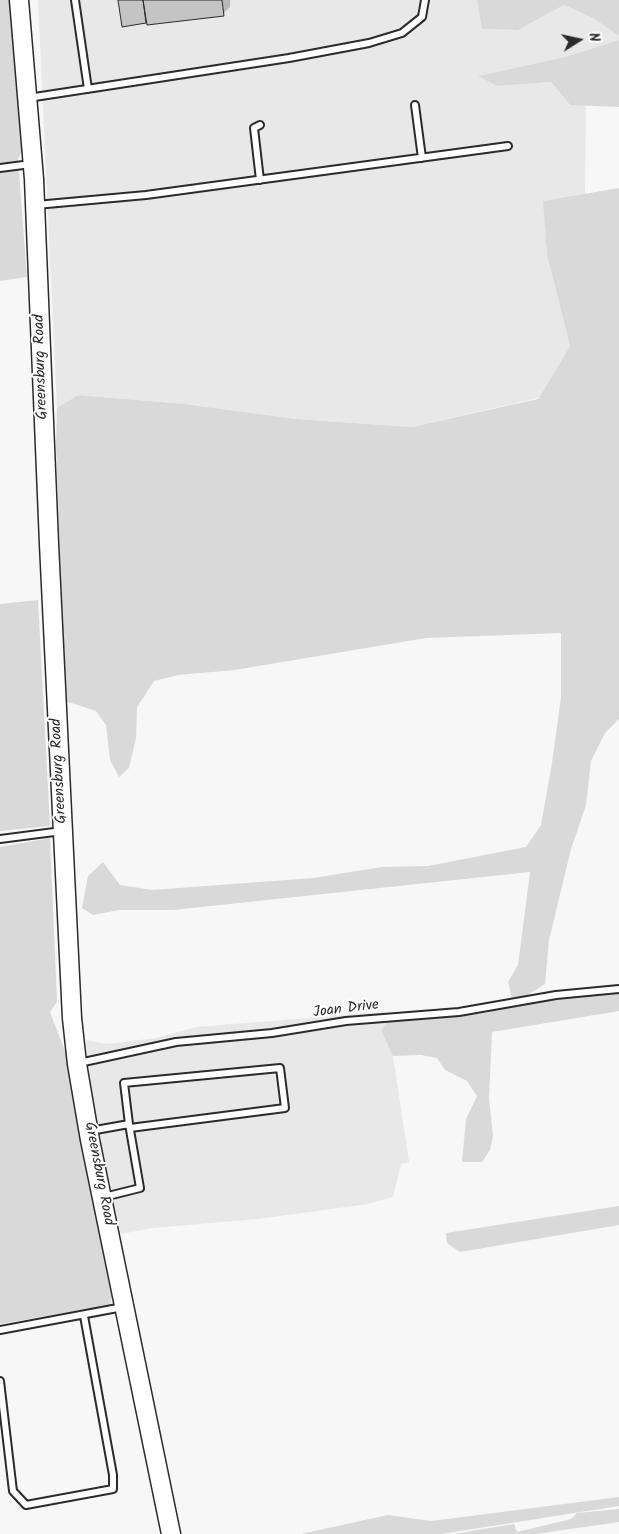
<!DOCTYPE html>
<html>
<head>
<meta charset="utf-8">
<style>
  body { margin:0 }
  #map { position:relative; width:619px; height:1534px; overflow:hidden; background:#f7f7f7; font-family:Kalam,sans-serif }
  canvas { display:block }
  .north { position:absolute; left:554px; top:15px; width:50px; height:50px; -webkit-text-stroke:4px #fff; paint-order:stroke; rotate:80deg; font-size:14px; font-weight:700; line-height:20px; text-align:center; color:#2b2b2b }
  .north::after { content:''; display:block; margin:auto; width:18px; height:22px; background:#2b2b2b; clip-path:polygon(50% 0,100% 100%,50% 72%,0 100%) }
</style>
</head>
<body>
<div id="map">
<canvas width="619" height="1534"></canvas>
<div class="north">N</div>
</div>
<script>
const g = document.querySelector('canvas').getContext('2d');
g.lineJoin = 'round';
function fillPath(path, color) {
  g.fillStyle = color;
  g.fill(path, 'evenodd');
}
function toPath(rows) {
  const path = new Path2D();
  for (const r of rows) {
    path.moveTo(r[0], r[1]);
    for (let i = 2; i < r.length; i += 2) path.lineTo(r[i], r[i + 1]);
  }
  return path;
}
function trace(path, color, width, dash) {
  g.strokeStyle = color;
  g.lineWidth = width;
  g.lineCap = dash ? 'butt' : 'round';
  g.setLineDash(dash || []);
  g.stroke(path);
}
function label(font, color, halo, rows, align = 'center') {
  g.font = font + ' Kalam,sans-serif';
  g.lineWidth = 4;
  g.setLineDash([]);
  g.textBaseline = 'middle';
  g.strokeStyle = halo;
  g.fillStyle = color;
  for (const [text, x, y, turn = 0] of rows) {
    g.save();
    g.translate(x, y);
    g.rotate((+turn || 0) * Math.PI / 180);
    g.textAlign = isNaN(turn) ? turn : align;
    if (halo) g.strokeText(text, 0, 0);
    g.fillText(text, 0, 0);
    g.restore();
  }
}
fillPath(toPath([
  [38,0,477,0,483,29,518,30,564,5,593,18,619,36,619,40,565,57,479,76,497,86,551,82,570,105,586,105,585,194,544,201,547,255,570,346,538,398,412,427,296,419,185,404,78,395,57,408],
  [384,1012,388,1020,381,1031,393,1056,409,1162,401,1164,393,1197,368,1204,258,1219,153,1228,121,1234,103,1162,88,1081,86,1040,107,1044,156,1038,196,1027]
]), '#e8e8e8');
fillPath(toPath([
  [0,0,12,0,22,151,18,159,27,277,0,281],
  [477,0,619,0,619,36,593,18,564,5,518,30,482,29],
  [619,40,619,107,570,105,551,82,497,86,478,76,565,57],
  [619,188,619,719,605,733,591,761,586,805,571,849,549,940,545,984,526,996,512,998,508,982,518,965,530,872,173,910,119,910,93,915,82,908,88,876,103,862,120,885,152,890,313,878,382,867,428,866,526,847,541,825,552,763,561,697,561,633,426,638,235,670,178,675,154,681,137,707,136,738,129,768,119,777,110,760,106,725,96,711,65,701,56,444,57,408,78,395,185,404,296,419,412,427,538,399,570,346,547,255,543,201],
  [38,600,50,826,0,831,0,604],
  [50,838,57,1002,50,1012,68,1059,114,1289,110,1305,0,1324,0,847],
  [619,989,619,1011,492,1032,489,1099,493,1136,490,1150,482,1162,462,1162,466,1119,477,1096,467,1081,445,1070,437,1058,421,1055,393,1056,381,1031,388,1020,486,1013,556,995],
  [619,1206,619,1225,460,1252,447,1243,446,1233],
  [619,1497,619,1506,441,1534,301,1534,388,1515,431,1521],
  [619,1509,619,1522,535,1534,453,1534,514,1524,517,1532,571,1519,577,1513]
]), '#d9d9d9');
fillPath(toPath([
  [119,0,230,0,230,7,223,14,123,25]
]), '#0003');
const building = toPath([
  [118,0,143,0,146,23,122,27,118,0],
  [143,0,222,0,224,16,147,25,143,0]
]);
fillPath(building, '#c4c4c4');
trace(building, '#2b2b2b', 1);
const service = toPath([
  [75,0,88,89],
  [28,98,289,58,369,43,402,33,422,17,425,0],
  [415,105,422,158],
  [0,168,31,164],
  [260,180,254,128,260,125],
  [36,205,146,195,508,146],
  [0,839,62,831],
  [79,1063,176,1042,272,1033,346,1021,459,1012,556,995,619,989],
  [129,1124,124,1083,280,1068,285,1108,130,1128],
  [90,1131,129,1124,140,1188,104,1197],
  [0,1330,123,1307],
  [0,1381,13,1491,26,1505,113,1489,113,1475,84,1316]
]);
const secondary = toPath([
  [19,0,34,179,49,544,72,1018,77,1064,90,1140,171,1534]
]);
trace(service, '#2b2b2b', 10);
trace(secondary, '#2b2b2b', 21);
trace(service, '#fff', 6);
trace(secondary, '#fff', 18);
label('15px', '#2b2b2b', '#fff', [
  ["Greensburg Road",42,367,-92],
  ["Greensburg Road",60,771,-93],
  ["Joan Drive",346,1010,-7],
  ["Greensburg Road",98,1174,79]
]);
</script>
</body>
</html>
